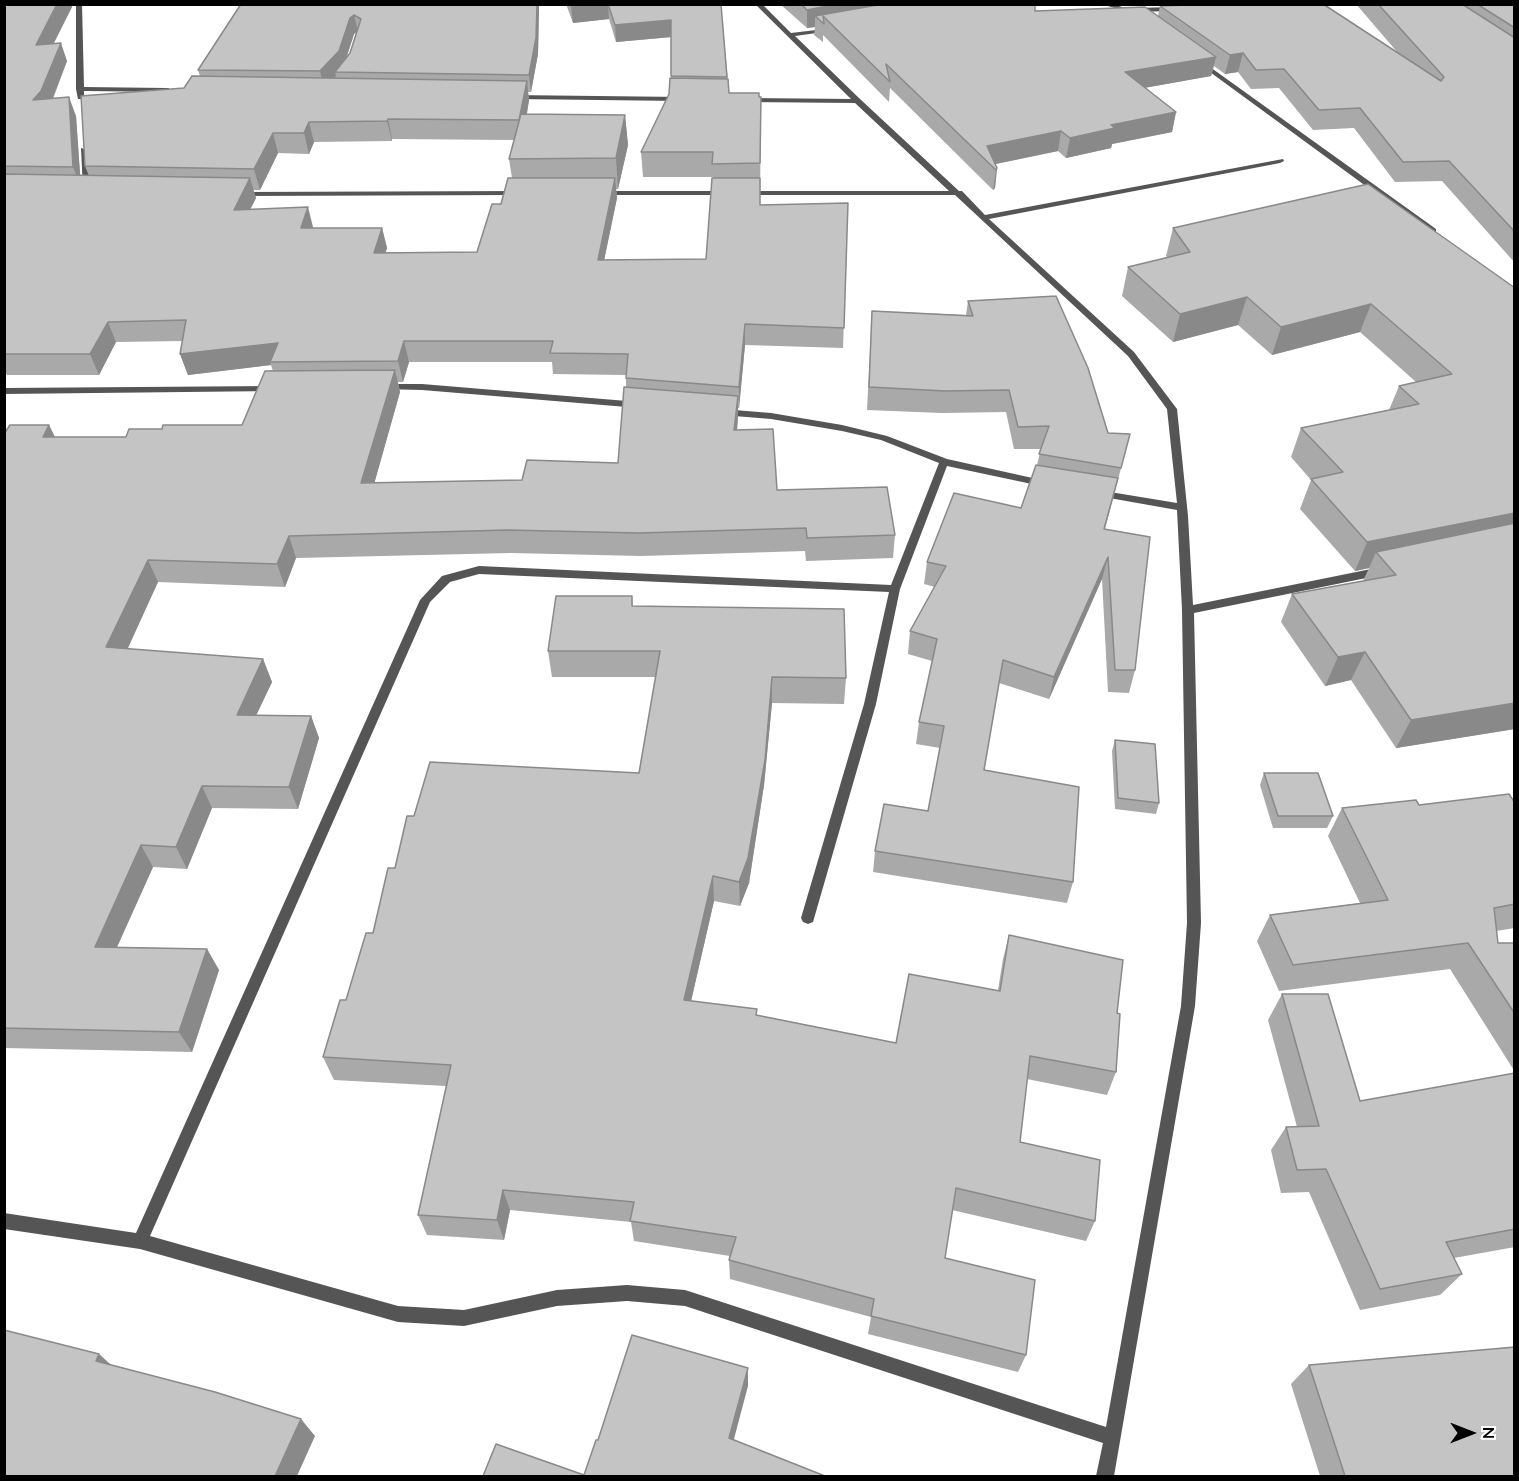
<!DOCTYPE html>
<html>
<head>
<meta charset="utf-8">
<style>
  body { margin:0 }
  #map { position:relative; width:1519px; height:1481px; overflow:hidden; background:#fff; font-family:Lato,sans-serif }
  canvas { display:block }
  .frame { position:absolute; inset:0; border:6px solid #000; pointer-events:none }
  .north { position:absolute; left:1441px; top:1403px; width:60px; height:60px; -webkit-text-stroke:4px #fff; paint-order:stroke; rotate:90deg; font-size:16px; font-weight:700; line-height:24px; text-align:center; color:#000 }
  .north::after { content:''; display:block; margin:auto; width:21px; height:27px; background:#000; clip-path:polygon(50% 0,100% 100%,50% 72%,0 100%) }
</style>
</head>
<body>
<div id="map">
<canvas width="1519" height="1481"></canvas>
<div class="frame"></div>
<div class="north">N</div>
</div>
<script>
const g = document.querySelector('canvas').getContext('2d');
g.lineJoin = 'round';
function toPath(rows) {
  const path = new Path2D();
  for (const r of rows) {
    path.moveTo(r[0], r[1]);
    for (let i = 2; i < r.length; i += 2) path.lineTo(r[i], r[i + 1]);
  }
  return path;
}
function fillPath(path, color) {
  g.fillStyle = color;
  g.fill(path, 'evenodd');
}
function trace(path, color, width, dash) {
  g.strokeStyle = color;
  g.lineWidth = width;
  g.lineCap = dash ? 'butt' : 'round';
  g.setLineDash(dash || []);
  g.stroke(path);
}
fillPath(toPath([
  [76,4,82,4,84,87,166,88,169,88,169,92,84,91,84,99,78,99,76,89,76,4],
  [755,4,762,4,791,33,833,28,834,29,831,31,795,36,860,99,959,191,962,191,985,215,1283,159,1284,161,1280,163,989,219,1134,352,1177,409,1188,516,1193,605,1381,567,1386,571,1381,575,1194,613,1201,923,1195,1006,1114,1476,1096,1476,1103,1443,685,1306,627,1301,557,1306,464,1326,398,1322,140,1249,4,1229,4,1213,136,1233,420,600,442,576,479,566,891,585,939,463,881,440,842,431,771,419,722,415,717,412,722,409,771,413,842,425,887,436,947,459,1046,481,1051,484,1046,487,947,466,900,589,876,704,813,922,808,924,803,922,801,918,864,704,889,592,479,574,450,582,430,602,150,1236,398,1306,464,1310,557,1290,627,1285,685,1290,1106,1427,1181,1006,1187,923,1182,610,1177,510,1098,496,1093,493,1098,490,1177,503,1167,409,1128,356,955,195,741,195,740,193,744,191,949,191,855,103,745,102,745,98,748,98,851,99,755,4],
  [1101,4,1113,4,1131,10,1134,8,1174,7,1177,9,1174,11,1133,12,1136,15,1133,17,1125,11,1101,4],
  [1339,4,1308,7,1305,5,1305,4,1339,4],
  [1199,62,1203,62,1436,229,1436,233,1430,233,1199,64,1199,62],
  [511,95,682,97,686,99,682,101,514,99,511,99,511,95],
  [81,148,88,150,91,190,87,192,83,190,81,148],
  [523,191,524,193,520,195,240,196,236,194,240,192,523,191],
  [597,191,727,191,731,193,727,195,600,195,596,193,597,191],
  [384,384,422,384,639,402,644,405,639,408,422,390,381,389,379,387,384,384],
  [273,386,278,389,276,391,4,394,4,388,273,386]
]), '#555');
fillPath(toPath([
  [4,4,72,7,53,43,67,61,53,99,76,116,80,175,89,176,85,166,200,76,198,70,241,4,539,7,538,54,531,92,528,92,529,100,527,114,625,115,628,145,618,189,616,189,617,198,604,260,706,259,713,177,643,177,641,152,669,94,671,78,671,37,616,42,609,19,573,23,566,4,721,4,729,93,761,97,760,205,848,203,843,348,745,345,739,408,738,408,737,430,777,490,895,535,893,558,806,561,805,551,641,556,511,553,296,558,285,587,158,582,127,649,263,659,272,682,256,715,311,716,319,738,298,809,212,808,187,869,153,867,117,947,207,949,219,970,192,1052,4,1048,4,434,49,425,55,437,126,437,162,429,242,425,273,371,271,365,188,375,180,354,183,341,116,342,99,375,7,375,4,370],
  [356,32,350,53,347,56,354,34],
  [392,139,514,140,509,159,512,178,501,204,477,252,385,253,387,248,382,228,313,228,250,209,256,198,253,190,260,190,278,153,309,154,314,142,392,141],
  [409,362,552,362,553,374,626,375,626,387,618,463,522,480,374,483,400,392,398,382,403,382],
  [780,4,1035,4,1035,11,1158,16,1160,6,1398,53,1356,4,1515,4,1515,263,1442,181,1395,182,1354,128,1313,130,1279,88,1251,89,1238,72,1225,74,1214,66,1211,76,1144,88,1176,112,1172,132,1112,144,1111,148,1066,158,1058,151,995,164,997,168,995,188,993,190,890,88,889,102,823,35,823,42,814,35,815,27,807,28],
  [1173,228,1515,288,1515,729,1396,748,1351,680,1325,686,1281,622,1292,594,1363,581,1369,568,1355,571,1300,509,1311,480,1291,457,1301,428,1389,410,1399,386,1416,382,1360,332,1272,355,1238,325,1173,342,1122,296,1128,267,1168,258,1166,256],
  [968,301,1108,433,1130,434,1105,529,1135,670,1129,693,1108,692,1102,579,1049,699,999,683,984,770,1073,882,1067,903,873,872,875,851,928,811,940,748,916,744,919,722,932,661,908,654,910,631,935,587,924,584,927,562,1021,508,1037,465,1041,449,1014,449,1006,412,942,413,867,410,872,311,966,315],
  [632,596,633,606,846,678,844,704,772,703,764,785,749,883,740,906,714,901,691,1001,757,1009,757,1015,896,1043,998,990,1003,959,1009,935,1117,1013,1116,1072,1107,1095,1027,1079,1020,1142,1095,1221,1086,1241,952,1210,945,1258,1026,1355,1018,1372,868,1334,871,1317,730,1279,729,1260,730,1256,634,1241,631,1222,510,1210,504,1240,427,1235,418,1215,446,1086,334,1080,323,1057,373,933,414,816,639,773,656,677,552,677,548,651],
  [1115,740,1159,803,1156,814,1115,809,1112,751],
  [1264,773,1333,816,1327,828,1273,828,1260,785],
  [1515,803,1515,928,1496,931,1498,943,1515,943,1515,1072,1450,969,1279,991,1257,941,1270,915,1360,903,1328,836,1342,808],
  [1282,994,1360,1101,1515,1073,1515,1247,1454,1258,1462,1274,1440,1295,1360,1310,1309,1192,1281,1193,1271,1150,1286,1127,1297,1127,1268,1020],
  [1309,1365,1515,1476,1320,1476,1291,1384]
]), '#a9a9a9');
fillPath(toPath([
  [57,4,71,4,72,7,44,63,36,45],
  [537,4,539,4,539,7,538,54,531,92,529,75],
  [586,4,608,4,609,19,573,23,571,6],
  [837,4,943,4,815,16,815,27,807,28,807,10],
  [354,15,358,31,354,34,343,68,335,72,336,76,324,89,320,71,350,18],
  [671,20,672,37,616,42,615,25],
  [61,43,67,61,48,110,33,100],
  [1243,53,1238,72,1225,74,1230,55],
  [1216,57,1211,76,1121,92,1125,72],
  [527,81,529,100,522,140,519,120],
  [69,97,76,116,81,187,73,167],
  [1176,112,1172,132,1112,144,1111,148,1066,158,1070,138,1111,125],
  [625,115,628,145,618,189,616,158],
  [388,119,392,139,392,141,387,121],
  [309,122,314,142,309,154,304,133],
  [1061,131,1058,151,991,165,987,146],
  [273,133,278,153,260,190,254,169],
  [997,168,995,188,993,190,996,170],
  [250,178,256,198,240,230,234,210],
  [615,178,617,198,600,280,598,260],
  [308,207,313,227,307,248,301,228],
  [382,228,387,248,379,273,374,253],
  [1247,297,1238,325,1173,342,1180,314],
  [1371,304,1360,332,1272,355,1281,327],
  [108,322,116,342,99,375,90,354],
  [745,324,745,345,739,408,739,387],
  [404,341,409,362,403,382,398,361],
  [278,343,270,362,271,365,188,375,180,354],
  [395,370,400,392,368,506,361,483],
  [738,396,738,418,735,453,734,430],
  [49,425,60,448,43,437],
  [1515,499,1515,531,1376,552,1369,568,1355,571,1367,542],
  [289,536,296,558,285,587,277,564],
  [1108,557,1102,579,1049,699,1054,677],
  [148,560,158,582,118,670,106,647],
  [1365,652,1351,680,1325,686,1338,657],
  [263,659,272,682,246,737,237,715],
  [772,677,772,703,764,785,749,883,740,906,739,882],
  [1515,703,1515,729,1396,748,1411,720],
  [311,716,319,738,298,809,289,787],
  [202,786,212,808,187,869,176,847],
  [141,845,153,867,108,967,95,947],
  [713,876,714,901,686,1023,684,1000],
  [207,949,219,970,192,1052,179,1032],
  [503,1190,510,1210,504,1240,497,1220],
  [99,1354,119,1372,96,1361],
  [748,1368,748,1386,730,1454,729,1438],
  [301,1419,315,1436,297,1476,275,1476]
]), '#898989');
const building = toPath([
  [4,4,57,4,36,45,61,43,41,91,33,100,69,97,73,167,4,166,4,4],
  [241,4,537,4,536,38,529,75,335,72,350,53,361,19,354,15,350,18,339,51,320,71,198,70,241,4],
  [570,4,586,4,571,6,570,4],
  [608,4,721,4,727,77,671,76,671,20,615,25,608,4],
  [801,4,837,4,807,10,801,4],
  [883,4,1035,4,1035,11,1145,7,1216,57,1125,72,1176,112,1111,125,1115,128,1070,138,1061,131,987,146,997,168,996,170,886,64,890,82,823,16,824,24,815,16,883,4],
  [1213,4,1323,4,1441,81,1444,77,1378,4,1462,4,1515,38,1515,232,1449,161,1403,162,1360,108,1319,110,1284,69,1256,70,1243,53,1230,55,1160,6,1213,4],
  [1477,4,1515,4,1515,28,1477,4],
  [192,76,527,81,519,120,388,119,387,121,309,122,304,133,273,133,254,169,85,166,81,96,184,88,192,76],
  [670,78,728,79,729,93,759,93,759,97,761,97,760,163,712,164,713,152,641,152,669,94,670,78],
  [521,114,625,115,616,158,509,159,521,114],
  [4,174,250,178,234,210,308,207,301,228,382,228,374,253,477,252,492,204,501,204,508,178,615,178,598,260,706,259,712,178,760,178,760,205,848,203,844,328,745,324,739,387,626,378,628,354,550,353,553,341,404,341,398,361,270,362,278,343,180,354,186,320,108,322,90,354,4,354,4,174],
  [1368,184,1515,288,1515,513,1367,542,1311,479,1343,472,1301,428,1419,404,1399,386,1452,374,1371,304,1281,327,1247,297,1180,314,1128,267,1190,252,1173,228,1368,184],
  [1056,296,1088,368,1108,433,1130,434,1121,468,1039,454,1049,426,1018,427,1009,390,945,391,869,387,872,311,973,316,968,301,1056,296],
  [395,370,361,483,522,480,527,460,618,463,624,387,738,396,734,430,773,429,777,490,887,487,895,535,807,538,806,528,639,533,507,530,289,536,277,564,148,560,106,647,263,659,237,715,311,716,289,787,202,786,176,847,141,845,95,947,207,949,179,1032,4,1028,4,434,10,425,49,425,43,437,126,437,129,429,162,429,163,425,242,425,265,371,395,370],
  [1036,465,1118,478,1104,529,1150,537,1135,670,1115,670,1108,557,1054,677,1003,660,984,770,1079,787,1073,882,875,851,884,804,928,811,944,726,919,722,937,639,910,631,946,566,927,562,954,493,1021,508,1036,465],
  [1515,523,1515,703,1411,720,1365,652,1338,657,1292,594,1396,575,1376,552,1515,523],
  [556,596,632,596,632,606,844,609,846,678,772,677,765,760,748,858,739,882,713,876,684,1000,757,1009,756,1015,896,1043,909,974,1000,991,1009,935,1123,960,1117,1013,1120,1014,1116,1072,1030,1056,1020,1142,1100,1160,1095,1221,956,1188,945,1258,1035,1280,1026,1355,871,1316,874,1299,729,1260,736,1237,630,1221,634,1202,503,1190,497,1220,418,1215,451,1065,323,1057,340,1000,346,1000,366,933,373,933,388,868,395,868,407,816,414,816,430,762,639,773,660,651,548,651,556,596],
  [1115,740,1155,744,1159,803,1118,798,1115,740],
  [1264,773,1318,773,1333,816,1278,816,1264,773],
  [1509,794,1515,803,1515,904,1494,908,1498,943,1515,943,1515,1014,1468,943,1293,965,1270,915,1388,900,1342,808,1416,800,1419,805,1509,794],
  [1282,994,1328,994,1360,1101,1515,1073,1515,1229,1446,1242,1462,1274,1380,1289,1326,1169,1297,1170,1286,1127,1319,1126,1282,994],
  [4,1330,99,1354,96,1361,215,1392,301,1419,275,1476,4,1476,4,1330],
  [632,1335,748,1368,729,1438,825,1476,483,1476,496,1444,584,1475,596,1440,598,1440,632,1335],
  [1515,1347,1515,1476,1345,1476,1309,1365,1515,1347]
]);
fillPath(building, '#c4c4c4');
trace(building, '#898989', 1.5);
</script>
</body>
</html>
